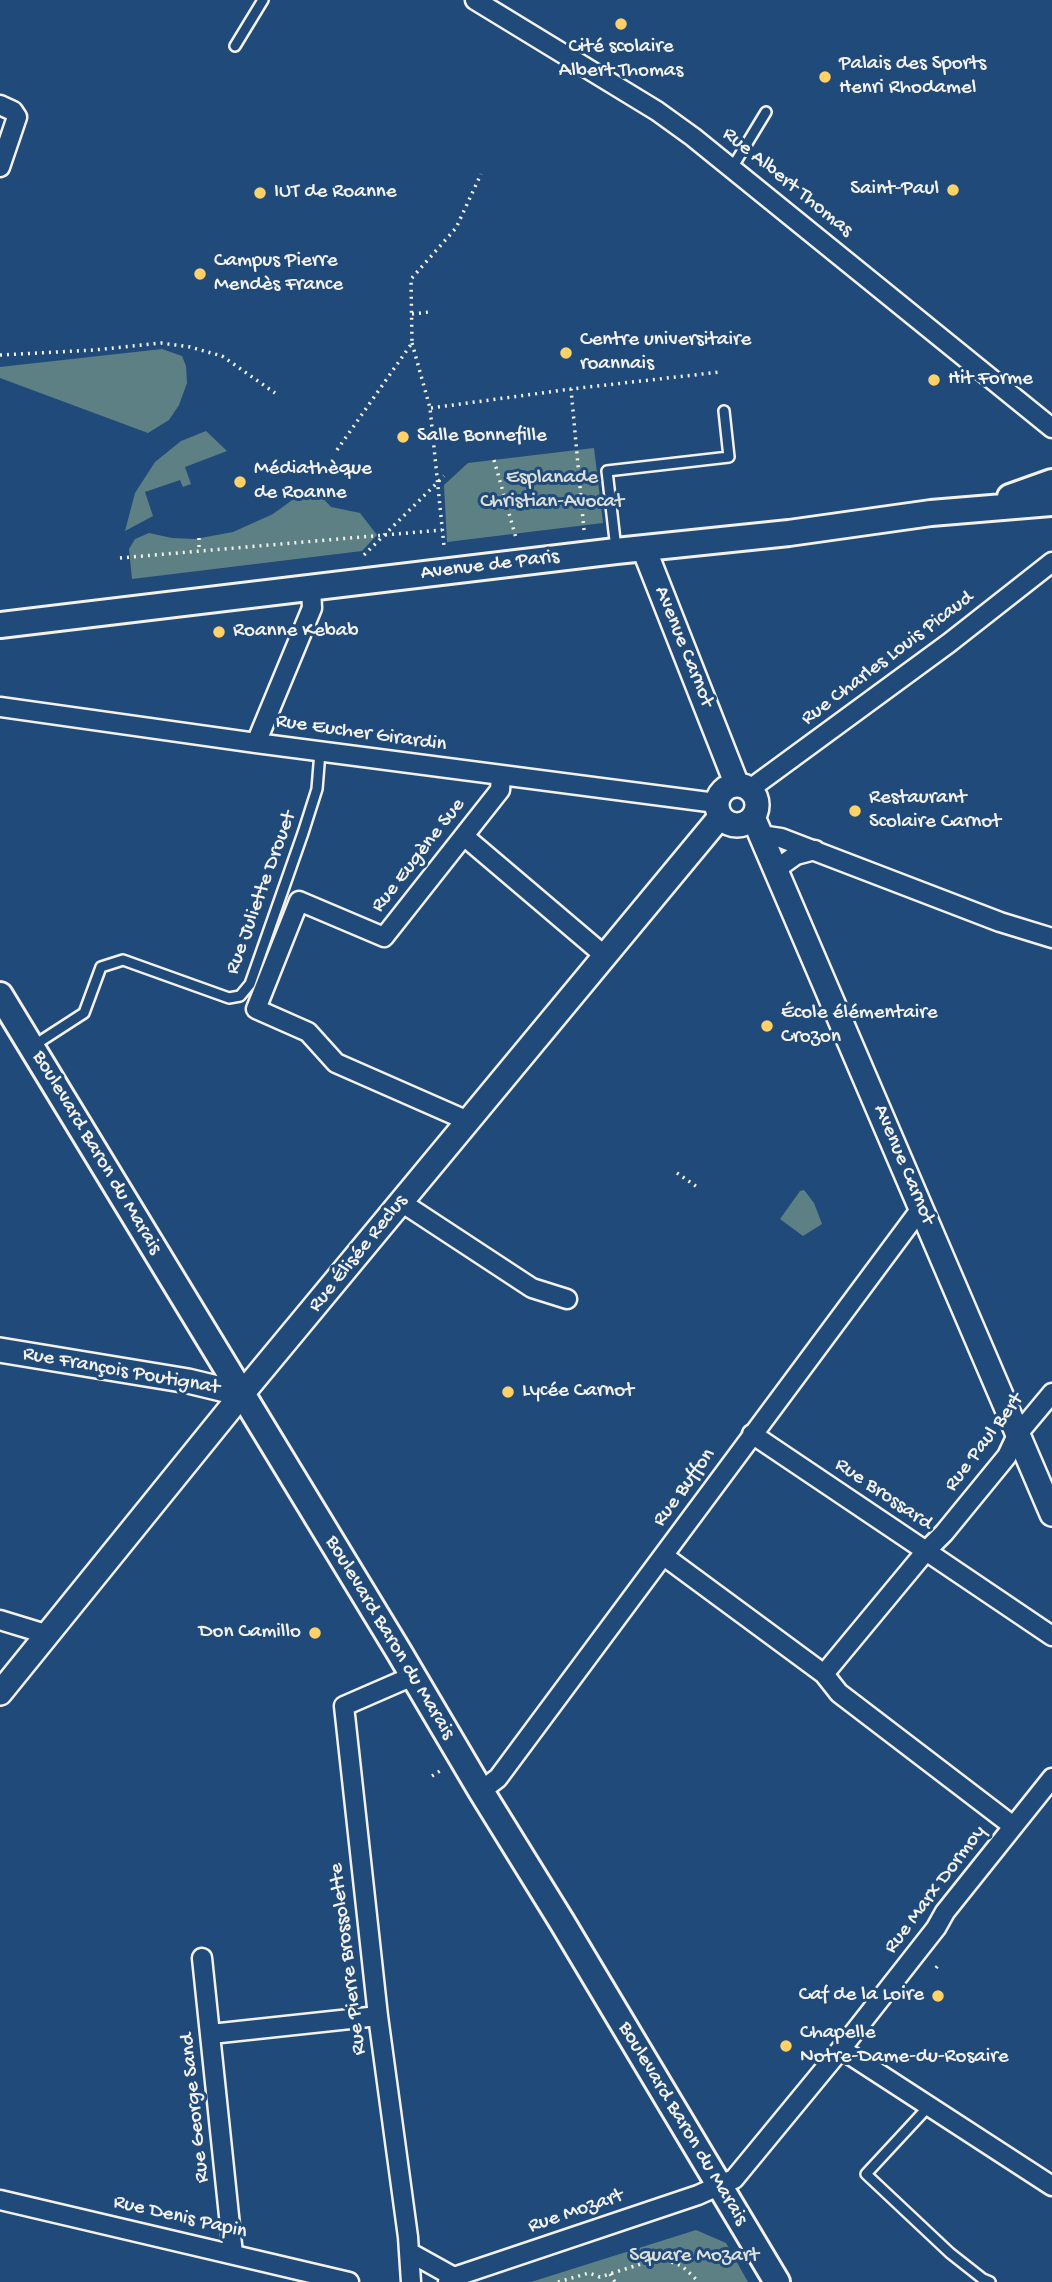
<!DOCTYPE html>
<html>
<head>
<meta charset="utf-8">
<style>
  body { margin:0 }
  canvas { display:block; background:#1f4a7a }
</style>
</head>
<body>
<canvas width="1052" height="2282"></canvas>
<script>
const g = document.querySelector('canvas').getContext('2d');
g.lineJoin = 'round';
function fillPath(path, color) {
  g.fillStyle = color;
  g.fill(path, 'evenodd');
}
function toPath(rows) {
  const path = new Path2D();
  for (const r of rows) {
    if (r.length === 3) {
      path.moveTo(r[0] + r[2], r[1]);
      path.arc(r[0], r[1], r[2], 0, 2 * Math.PI);
      continue;
    }
    path.moveTo(r[0], r[1]);
    for (let i = 2; i < r.length; i += 2) path.lineTo(r[i], r[i + 1]);
  }
  return path;
}
function trace(path, color, width, dash) {
  g.strokeStyle = color;
  g.lineWidth = width;
  g.lineCap = dash ? 'butt' : 'round';
  g.setLineDash(dash || []);
  g.stroke(path);
}
function label(font, color, halo, rows, align = 'center') {
  g.font = font + ' "Gochi Hand",sans-serif';
  g.lineWidth = 6;
  g.setLineDash([]);
  g.textBaseline = 'middle';
  g.strokeStyle = halo;
  g.fillStyle = color;
  for (const [text, x, y, turn = 0] of rows) {
    g.save();
    g.translate(x, y);
    g.rotate((+turn || 0) * Math.PI / 180);
    g.textAlign = isNaN(turn) ? turn : align;
    if (halo) g.strokeText(text, 0, 0);
    g.fillText(text, 0, 0);
    g.restore();
  }
}
fillPath(toPath([
  [162,349,182,356,186,366,187,383,179,405,169,420,148,433,0,378,0,367],
  [206,431,227,451,185,467,191,484,183,487,180,480,145,492,153,516,125,531,135,493,155,462,181,441],
  [594,448,603,523,447,542,444,485,468,463],
  [306,490,320,495,331,507,360,513,377,535,362,551,132,579,129,549,135,539,149,533,172,538,195,539,233,532,273,514],
  [804,1190,814,1203,822,1224,803,1236,780,1219,800,1191],
  [696,2230,726,2243,748,2282,531,2282]
]), '#5d8084');
const service = toPath([
  [235,46,263,0],
  [732,168,766,112],
  [616,549,607,471,729,457,724,411],
  [33,1046,84,1013,101,967,123,960,229,998,240,996,250,984,303,833,317,789,320,752],
  [929,2106,866,2174,950,2253,983,2279,990,2282]
]);
const minor = toPath([
  [475,0,657,111,693,137,1052,428],
  [0,105,13,111,17,117,0,167],
  [0,707,256,743,716,803],
  [256,743,312,608,311,589],
  [750,789,949,643,1052,562],
  [761,835,781,838,1000,922,1052,938],
  [465,837,605,956],
  [777,872,782,865,796,855,815,850],
  [468,1121,336,1063,308,1032,256,1009,299,901,384,937,500,790,501,776],
  [401,1202,532,1288,567,1299],
  [1052,1393,1017,1435,1007,1456,944,1533,926,1551,1052,1636],
  [752,1434,926,1551,824,1674],
  [664,1556,824,1674,839,1693,1013,1826],
  [0,1620,49,1635],
  [481,1791,498,1778,922,1207],
  [202,1958,233,2254],
  [211,2034,378,2016],
  [841,2049,1052,2186],
  [0,2200,349,2282],
  [409,2252,454,2277],
  [411,2282,408,2237,378,2016,344,1706,413,1676],
  [448,2282,454,2277,698,2195,734,2179,841,2049,936,1928,945,1912,1052,1778]
]);
const tertiary = toPath([
  [644,549,737,785],
  [737,805,20],
  [753,817,1052,1514],
  [0,1350,188,1381,242,1394],
  [0,1693,242,1394,720,817]
]);
const secondary = toPath([
  [1010,497,1052,482],
  [0,625,616,551,789,533,931,513,1052,503],
  [0,995,399,1652,481,1791,562,1922,777,2282]
]);
trace(service, '#f4f1e8', 14);
trace(minor, '#f4f1e8', 23);
trace(tertiary, '#f4f1e8', 28);
trace(secondary, '#f4f1e8', 30);
trace(toPath([
  [412,314,429,312],
  [412,343,430,408,444,546],
  [0,355,94,350,161,343,190,347,222,356,275,393],
  [431,408,571,389],
  [337,450,412,343,411,279,456,228,481,174],
  [494,460,516,538],
  [584,530,571,389,720,372],
  [199,538,199,552],
  [364,555,444,476],
  [120,558,442,530],
  [677,1173,700,1189],
  [432,1776,440,1771],
  [936,1968,939,1964],
  [610,2274,615,2282],
  [558,2282,589,2273,600,2277,660,2258,682,2266,699,2282]
]), '#f4f1e8', 3.5, [2, 5]);
trace(service, '#1f4a7a', 9);
trace(minor, '#1f4a7a', 18);
trace(tertiary, '#1f4a7a', 23);
trace(secondary, '#1f4a7a', 24);
for (const [x, y, r, color] of [
  [621,24,7,"#ffd166"],
  [825,77,7,"#ffd166"],
  [953,190,7,"#ffd166"],
  [260,193,7,"#ffd166"],
  [200,274,7,"#ffd166"],
  [566,353,7,"#ffd166"],
  [934,380,7,"#ffd166"],
  [403,437,7,"#ffd166"],
  [240,482,7,"#ffd166"],
  [219,632,7,"#ffd166"],
  [855,811,7,"#ffd166"],
  [767,1026,7,"#ffd166"],
  [508,1392,7,"#ffd166"],
  [315,1633,7,"#ffd166"],
  [938,1996,7,"#ffd166"],
  [786,2046,7,"#ffd166"]
]) {
  const dot = new Path2D();
  dot.arc(x, y, r, 0, 2 * Math.PI);
  g.fillStyle = color;
  g.fill(dot);
  trace(dot, '#1f4a7a', 2.5);
}
label('21px', '#f4f1e8', '#1f4a7a', [
  ["Cité scolaire",621,48,"center"],
  ["Albert Thomas",621,72,"center"],
  ["Palais des Sports",839,65],
  ["Henri Rhodamel",839,89],
  ["Saint-Paul",939,190,"right"],
  ["IUT de Roanne",274,193],
  ["Campus Pierre",214,262],
  ["Mendès France",214,286],
  ["Centre universitaire",580,341],
  ["roannais",580,365],
  ["Hit Forme",948,380],
  ["Salle Bonnefille",417,437],
  ["Médiathèque",254,470],
  ["de Roanne",254,494],
  ["Roanne Kebab",233,632],
  ["Restaurant",869,799],
  ["Scolaire Carnot",869,823],
  ["École élémentaire",781,1014],
  ["Crozon",781,1038],
  ["Lycée Carnot",522,1392],
  ["Don Camillo",301,1633,"right"],
  ["Caf de la Loire",924,1996,"right"],
  ["Chapelle",800,2034],
  ["Notre-Dame-du-Rosaire",800,2058]
], 'left');
label('21px', '#f4f1e8', '#1f4a7a', [
  ["Rue Albert Thomas",787,183,39],
  ["Avenue de Paris",490,566,-7],
  ["Avenue Carnot",683,647,68],
  ["Rue Charles Louis Picaud",888,659,-37],
  ["Rue Eucher Girardin",361,734,8],
  ["Rue Eugène Sue",419,856,-52],
  ["Rue Juliette Drouet",262,893,-70],
  ["Boulevard Baron du Marais",96,1153,59],
  ["Avenue Carnot",903,1165,67],
  ["Rue Élisée Reclus",359,1254,-51],
  ["Rue François Poutignat",121,1372,10],
  ["Rue Paul Bert",985,1443,-53],
  ["Rue Buffon",685,1488,-54],
  ["Rue Brossard",883,1495,34],
  ["Boulevard Baron du Marais",389,1638,59],
  ["Rue Marx Dormoy",936,1890,-53],
  ["Rue Pierre Brossolette",349,1959,-97],
  ["Rue George Sand",196,2108,-96],
  ["Boulevard Baron du Marais",682,2124,59],
  ["Rue Mozart",576,2212,-19],
  ["Rue Denis Papin",180,2218,13]
]);
label('21px', '#dde0d9', '#1f4a7a', [
  ["Esplanade",552,479],
  ["Christian-Avocat",552,503],
  ["Square Mozart",694,2257]
]);
</script>
</body>
</html>
